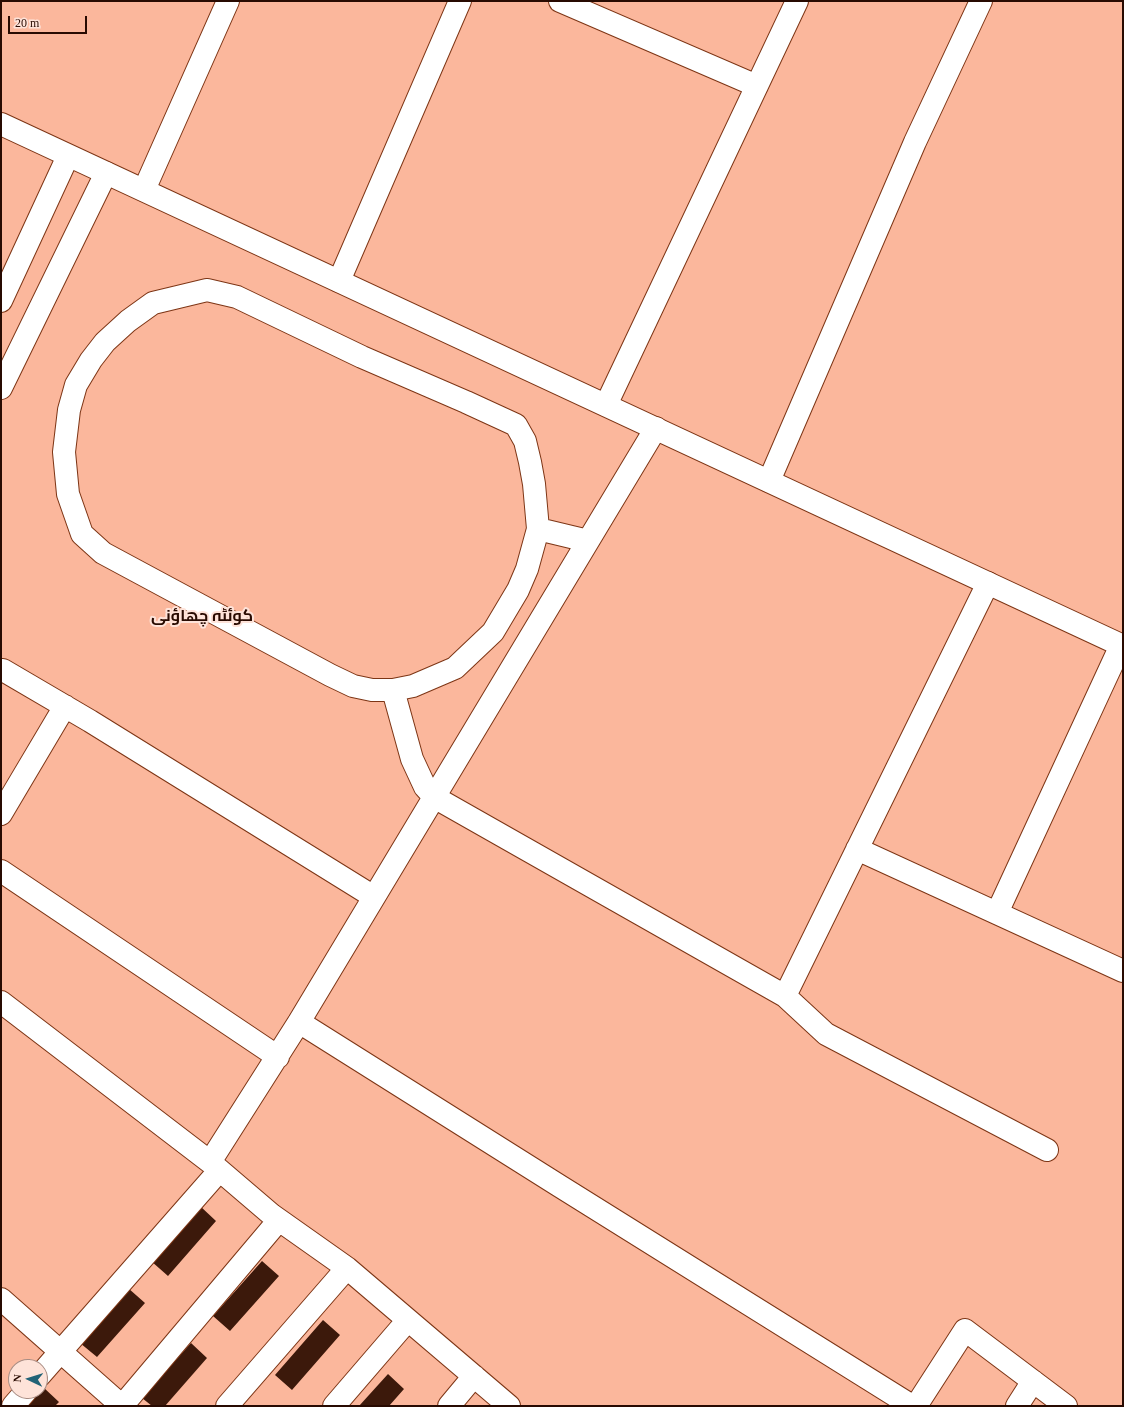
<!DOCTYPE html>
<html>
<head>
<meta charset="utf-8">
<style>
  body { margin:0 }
  #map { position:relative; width:1124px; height:1407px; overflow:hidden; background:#fbb79c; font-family:"Times New Roman",serif }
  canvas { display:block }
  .frame { position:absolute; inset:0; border:2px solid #280a01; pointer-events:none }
  .north { position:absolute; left:8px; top:1359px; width:40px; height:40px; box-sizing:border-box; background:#fee3d9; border:1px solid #a88c83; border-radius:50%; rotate:274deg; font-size:11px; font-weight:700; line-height:16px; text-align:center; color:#280a01 }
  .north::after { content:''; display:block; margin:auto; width:14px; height:18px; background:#226377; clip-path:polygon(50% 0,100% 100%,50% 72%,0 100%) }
  .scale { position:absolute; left:8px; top:16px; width:79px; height:18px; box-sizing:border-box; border:2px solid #280a01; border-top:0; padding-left:5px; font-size:12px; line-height:14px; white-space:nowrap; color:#280a01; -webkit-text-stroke:3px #fee3d9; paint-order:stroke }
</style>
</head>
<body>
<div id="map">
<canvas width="1124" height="1407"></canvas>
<div class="frame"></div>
<div class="north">N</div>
<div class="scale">20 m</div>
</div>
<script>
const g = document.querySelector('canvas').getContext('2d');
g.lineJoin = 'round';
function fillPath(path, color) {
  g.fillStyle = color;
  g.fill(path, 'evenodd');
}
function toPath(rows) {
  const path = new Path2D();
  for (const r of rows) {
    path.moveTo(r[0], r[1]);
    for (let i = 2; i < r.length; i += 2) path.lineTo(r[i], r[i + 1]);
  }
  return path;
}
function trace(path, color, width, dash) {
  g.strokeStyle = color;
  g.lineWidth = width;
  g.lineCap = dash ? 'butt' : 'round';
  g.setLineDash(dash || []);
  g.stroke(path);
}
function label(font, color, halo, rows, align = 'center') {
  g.font = font + ' "Times New Roman",Cairo,serif';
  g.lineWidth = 4;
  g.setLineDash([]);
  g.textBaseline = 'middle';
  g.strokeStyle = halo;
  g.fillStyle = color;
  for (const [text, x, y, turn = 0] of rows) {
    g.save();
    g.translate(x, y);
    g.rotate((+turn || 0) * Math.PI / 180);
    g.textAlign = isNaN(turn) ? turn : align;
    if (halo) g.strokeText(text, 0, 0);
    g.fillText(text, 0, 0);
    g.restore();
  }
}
fillPath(toPath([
  [200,1206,216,1221,168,1276,151,1261],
  [262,1261,279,1276,230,1331,213,1316],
  [128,1288,145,1303,97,1357,80,1343],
  [323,1320,340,1335,292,1390,275,1375],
  [191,1343,207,1358,165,1406,152,1406,142,1398],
  [388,1374,404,1389,389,1406,359,1406],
  [43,1387,59,1402,55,1406,26,1406]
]), '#3c190b');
const minor = toPath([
  [560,1,757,86],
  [144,190,228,1],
  [339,281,460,1],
  [207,290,237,297,362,357,466,402,516,425,525,441,530,462,534,484,538,529,527,569,518,590,493,632,455,668,413,686,393,690,372,690,353,686,330,675,103,553,82,534,68,494,64,452,69,410,76,385,91,360,105,342,128,321,153,303,207,290],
  [1,301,68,156],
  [1,388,106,173],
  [606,405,797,1],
  [769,481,915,142,981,1],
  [538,529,588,541],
  [1,670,3,670,90,721,374,897],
  [393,690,412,759,425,787,434,797,785,996,826,1034,1047,1150],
  [1,814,65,706],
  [857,849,1123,971],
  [1,871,278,1057],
  [997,913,1121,645],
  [785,996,988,583],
  [1,1002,210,1162,272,1215,347,1268,509,1406],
  [299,1022,558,1185,912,1406],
  [210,1162,299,1022,656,428],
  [1,1299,122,1406],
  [40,1375,219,1171],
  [13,1406,26,1391],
  [122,1406,279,1220],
  [227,1406,347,1268],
  [334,1406,408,1320],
  [449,1406,474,1376],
  [916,1406,965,1330,1066,1406],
  [1017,1406,1033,1381]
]);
const major = toPath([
  [1,124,1123,646]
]);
trace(minor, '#7d3515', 24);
trace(major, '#7d3515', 24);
trace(minor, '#fff', 22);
trace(major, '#fff', 22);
label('bold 16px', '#280a01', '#fee3d9', [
  ["کوئٹہ چھاؤنی",202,617]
]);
</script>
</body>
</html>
